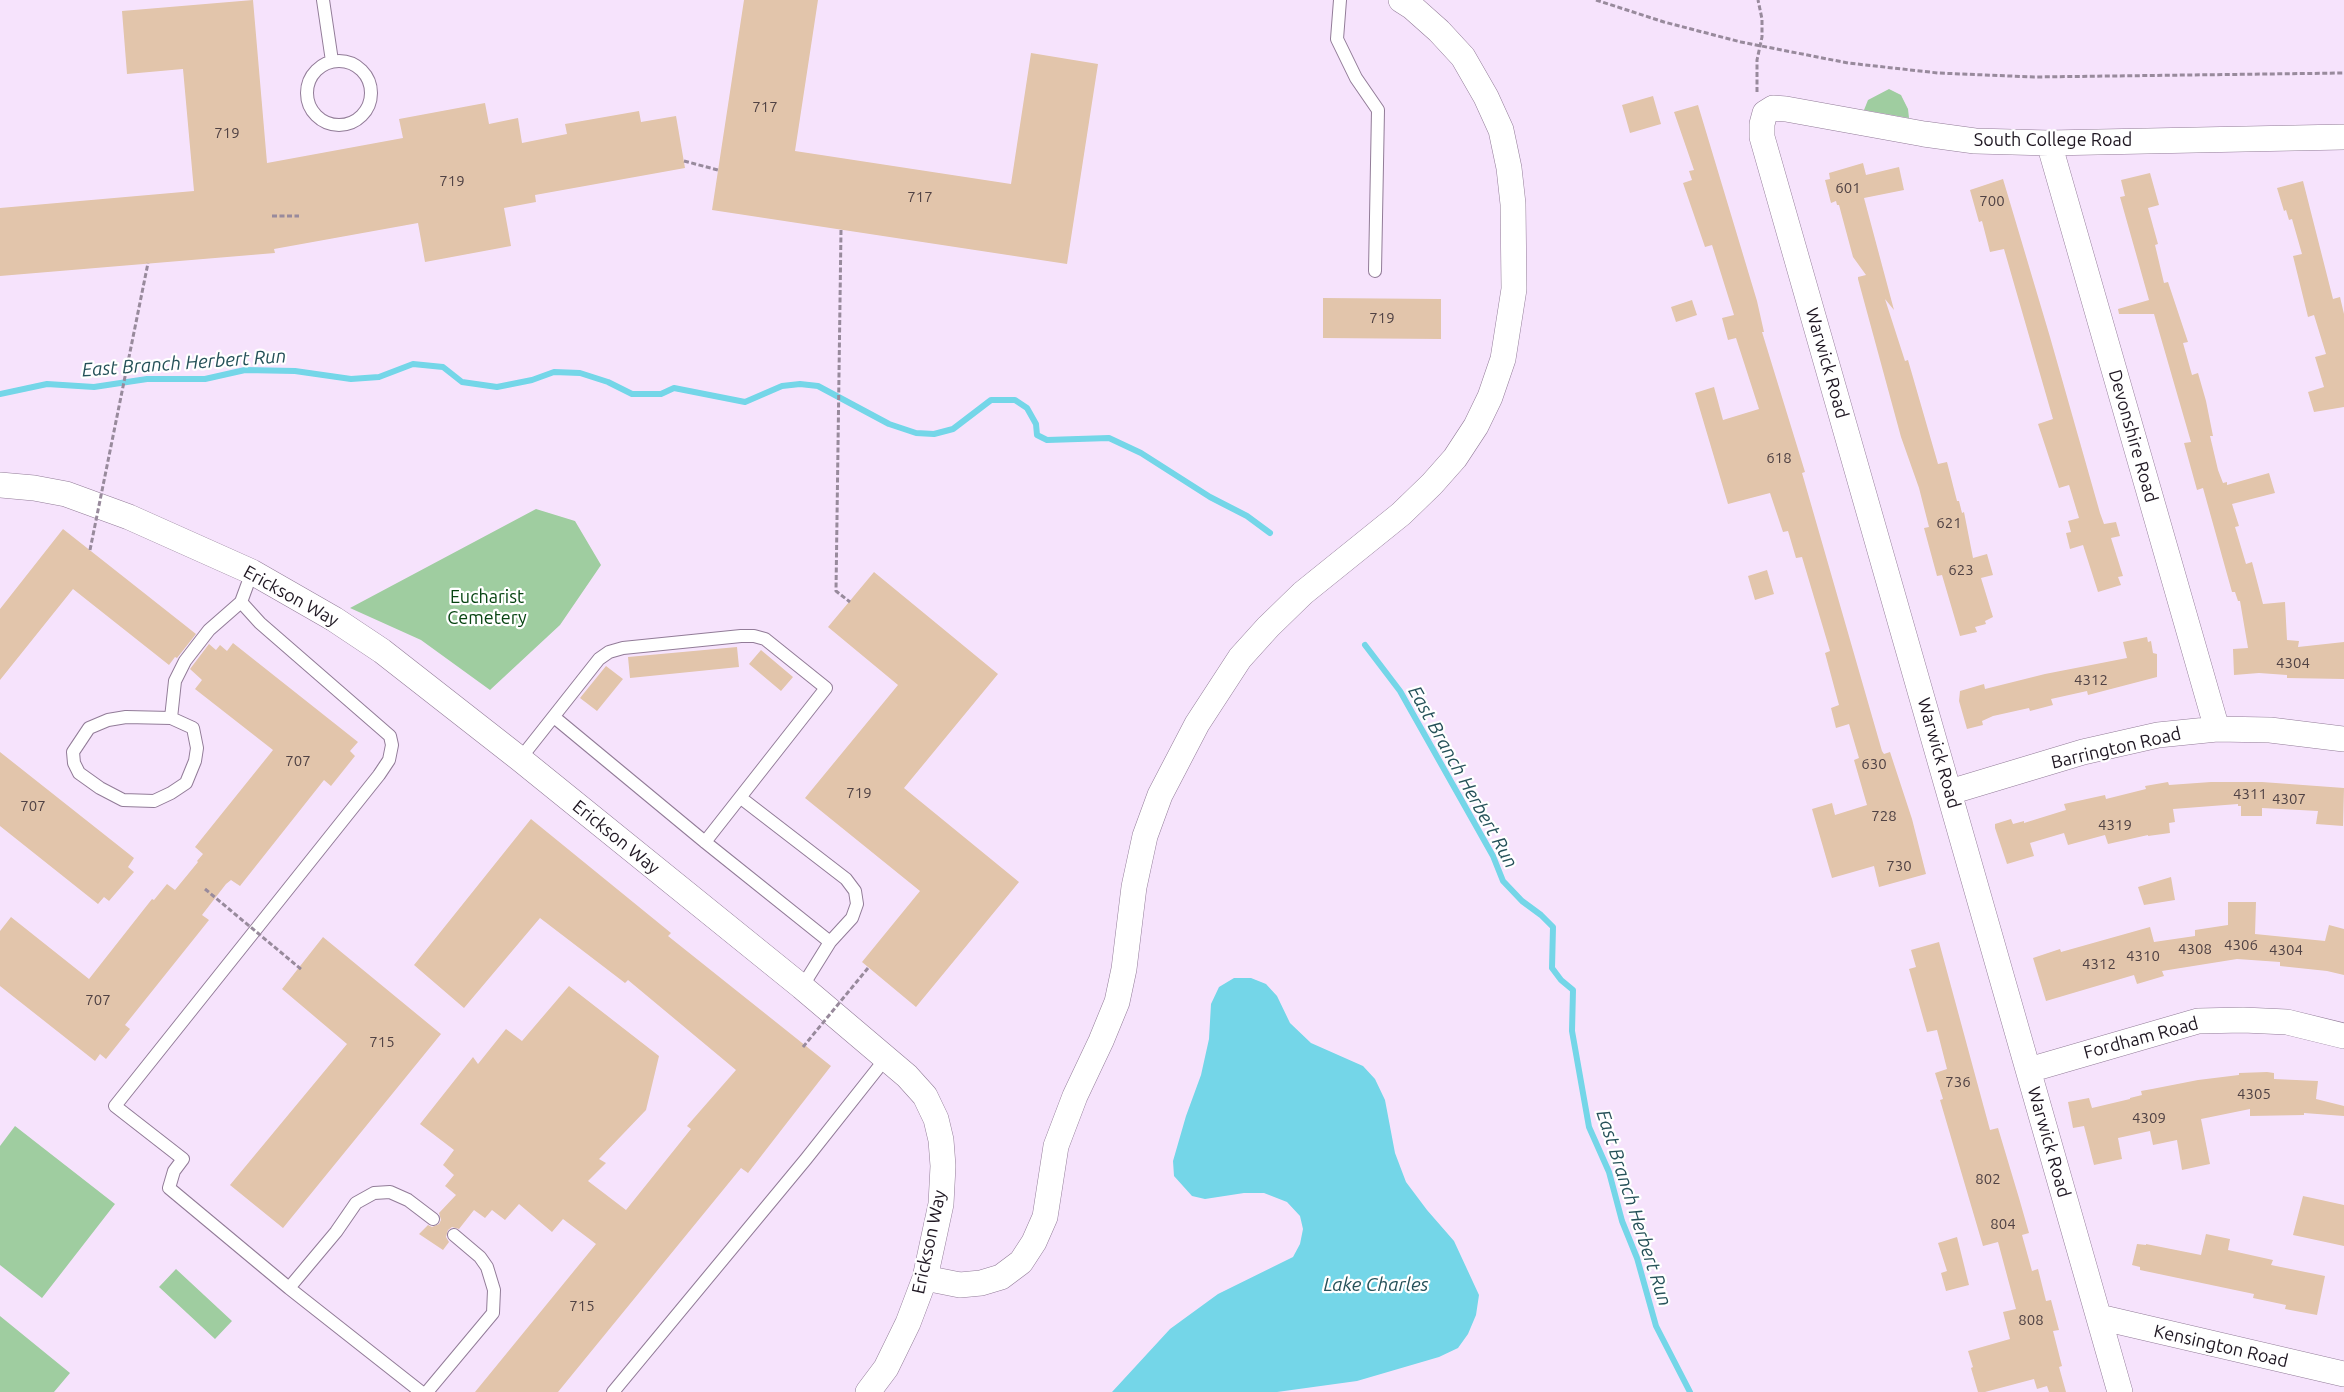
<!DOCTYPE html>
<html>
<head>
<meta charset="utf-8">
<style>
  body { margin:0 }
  canvas { display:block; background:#f6e3fc }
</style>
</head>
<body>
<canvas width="2344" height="1392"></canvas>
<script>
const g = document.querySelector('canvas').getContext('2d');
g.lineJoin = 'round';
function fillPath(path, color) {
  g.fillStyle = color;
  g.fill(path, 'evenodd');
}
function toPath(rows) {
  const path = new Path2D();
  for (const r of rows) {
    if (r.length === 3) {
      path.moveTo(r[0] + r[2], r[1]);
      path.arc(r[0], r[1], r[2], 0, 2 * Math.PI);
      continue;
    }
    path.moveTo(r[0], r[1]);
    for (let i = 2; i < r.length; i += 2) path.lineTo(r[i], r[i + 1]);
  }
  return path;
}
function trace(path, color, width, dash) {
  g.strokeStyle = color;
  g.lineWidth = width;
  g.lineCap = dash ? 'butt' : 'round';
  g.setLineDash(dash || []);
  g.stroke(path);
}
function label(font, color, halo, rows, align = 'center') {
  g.font = font + ' Ubuntu,sans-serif';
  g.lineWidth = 4.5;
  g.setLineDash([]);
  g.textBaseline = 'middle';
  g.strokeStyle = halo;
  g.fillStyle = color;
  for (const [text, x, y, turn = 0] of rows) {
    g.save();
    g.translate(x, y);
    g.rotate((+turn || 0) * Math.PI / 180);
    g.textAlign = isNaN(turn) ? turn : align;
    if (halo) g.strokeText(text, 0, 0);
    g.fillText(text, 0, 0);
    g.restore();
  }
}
fillPath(toPath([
  [1889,89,1901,95,1908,109,1909,118,1864,110,1868,100],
  [536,509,575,521,601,565,560,625,490,690,421,640,350,608],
  [15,1126,115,1204,42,1298,0,1265,0,1146],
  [176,1269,232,1321,215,1339,159,1287],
  [0,1316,70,1373,54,1392,0,1392]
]), '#9fcda0');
fillPath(toPath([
  [1234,978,1251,978,1266,984,1277,996,1290,1023,1311,1043,1363,1066,1375,1079,1385,1100,1395,1153,1406,1182,1427,1210,1454,1241,1479,1295,1476,1315,1468,1334,1458,1348,1439,1357,1357,1381,1277,1392,1112,1392,1170,1329,1218,1294,1293,1257,1300,1244,1303,1229,1300,1216,1287,1202,1264,1193,1244,1193,1205,1199,1192,1196,1174,1176,1173,1161,1186,1116,1201,1075,1209,1039,1211,1004,1219,987]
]), '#74d6e8');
trace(toPath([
  [0,394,47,384,94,387,147,379,205,379,245,370,295,371,351,379,379,377,413,364,443,367,462,382,497,387,532,380,554,372,580,373,608,382,632,394,661,394,674,388,745,402,782,386,800,384,818,386,889,424,916,433,934,434,953,429,991,400,1015,400,1027,408,1036,424,1037,435,1047,440,1109,438,1141,453,1210,497,1247,516,1270,533],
  [1365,645,1400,691,1493,856,1503,881,1522,901,1541,915,1553,927,1552,968,1561,980,1573,990,1572,1031,1589,1127,1609,1172,1622,1221,1637,1258,1656,1326,1690,1392]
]), '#74d6e8', 6);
fillPath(toPath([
  [253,0,267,163,403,138,399,119,485,103,489,124,518,118,522,143,567,134,565,124,639,111,641,122,676,116,685,168,535,195,536,202,504,208,511,246,425,262,418,223,274,249,275,253,0,276,0,208,194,191,183,69,127,74,122,11],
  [744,0,818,0,795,151,1011,184,1031,53,1098,64,1067,264,712,210],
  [1653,96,1661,124,1630,133,1622,105],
  [1698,105,1757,301,1764,332,1762,332,1805,472,1802,473,1882,751,1884,754,1890,752,1912,819,1926,874,1879,887,1874,866,1832,878,1812,809,1832,803,1835,815,1867,805,1854,760,1859,758,1849,724,1836,728,1831,708,1839,705,1825,653,1830,651,1802,557,1796,558,1788,531,1783,532,1770,493,1728,504,1695,393,1714,387,1723,420,1759,409,1736,338,1728,340,1722,318,1734,315,1712,245,1705,247,1683,183,1692,180,1689,171,1694,170,1674,112],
  [1863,163,1866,175,1899,167,1904,190,1864,198,1894,310,1885,299,1905,361,1908,360,1938,464,1947,462,1957,501,1959,501,1962,513,1964,512,1973,558,1987,554,1993,575,1981,578,1993,617,1985,621,1986,624,1975,627,1977,632,1960,636,1942,575,1937,576,1924,528,1929,527,1919,488,1901,437,1858,279,1858,277,1866,275,1853,257,1839,205,1837,205,1836,201,1831,203,1825,180,1830,179,1829,173],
  [2150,173,2159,205,2148,208,2158,244,2155,245,2164,283,2168,282,2188,342,2183,343,2192,375,2198,373,2206,401,2213,436,2210,436,2218,470,2223,483,2227,482,2227,485,2269,473,2275,493,2232,504,2239,526,2235,527,2246,564,2252,562,2263,604,2285,602,2287,640,2299,641,2298,647,2344,642,2344,679,2287,678,2287,675,2259,673,2234,675,2233,649,2248,648,2240,601,2238,601,2235,592,2232,592,2203,488,2197,490,2184,443,2191,442,2154,314,2119,314,2118,309,2149,300,2120,197,2125,196,2121,180],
  [2003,179,2050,337,2100,513,2104,524,2116,522,2120,536,2111,538,2123,576,2118,577,2121,585,2098,592,2083,545,2070,549,2066,533,2071,532,2068,521,2079,518,2069,485,2059,488,2038,424,2053,419,2004,249,1990,252,1982,221,1979,222,1970,190],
  [2303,181,2333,299,2340,297,2344,314,2344,407,2314,412,2308,392,2324,387,2315,357,2326,354,2314,315,2308,317,2293,256,2302,254,2292,219,2289,220,2286,210,2284,211,2277,188],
  [1323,298,1441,299,1441,339,1323,338],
  [1692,300,1697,315,1676,322,1671,307],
  [63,529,196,634,177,658,175,657,169,665,73,589,0,680,0,609],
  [1767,570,1774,594,1755,600,1748,576],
  [874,572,998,674,904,788,1019,882,916,1007,862,962,920,891,805,798,898,685,828,627],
  [2147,637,2148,642,2151,641,2153,653,2157,654,2157,677,2088,695,2087,691,2051,699,2053,705,2030,711,2029,708,1993,716,1982,721,1983,725,1967,729,1959,701,1960,691,1984,684,1985,689,2045,674,2127,658,2123,642],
  [233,643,358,742,350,751,355,756,331,786,324,780,240,886,231,880,226,884,202,915,209,920,125,1025,130,1029,106,1059,100,1054,95,1061,0,986,0,931,11,917,89,979,152,899,154,900,167,884,175,890,198,862,197,861,203,854,195,847,273,750,195,689,202,680,190,669,209,644,216,650,220,645,227,651],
  [737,647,739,667,630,678,628,657],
  [761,650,793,677,781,691,749,664],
  [606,666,623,679,597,711,580,698],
  [0,752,134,858,128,867,134,872,109,901,104,897,98,904,0,826],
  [2168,782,2169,785,2211,782,2262,782,2344,788,2343,826,2316,824,2318,811,2262,808,2262,816,2241,816,2241,806,2238,806,2238,804,2173,809,2175,822,2169,823,2170,833,2148,836,2148,835,2108,844,2105,835,2068,845,2064,833,2030,843,2034,856,2007,864,1995,828,1995,824,2011,819,2013,824,2024,821,2024,823,2066,810,2064,804,2105,795,2106,799,2146,789,2145,786],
  [531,819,671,933,668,936,831,1066,748,1173,741,1168,558,1392,475,1392,596,1244,563,1219,552,1232,519,1204,505,1220,492,1210,485,1218,474,1210,459,1229,452,1227,448,1230,446,1237,449,1242,443,1250,419,1234,428,1225,432,1227,439,1224,441,1220,439,1213,456,1195,445,1186,454,1175,443,1165,454,1150,420,1124,473,1057,478,1064,506,1029,522,1041,569,986,659,1056,646,1110,599,1159,606,1163,588,1181,626,1210,691,1129,687,1126,736,1070,628,980,625,983,540,918,464,1008,414,965],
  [2171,877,2175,900,2144,905,2138,887],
  [2228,902,2256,902,2255,934,2325,941,2329,925,2344,929,2344,975,2327,971,2280,966,2280,962,2237,959,2162,971,2164,976,2137,984,2134,975,2046,1001,2033,958,2060,949,2061,952,2150,927,2154,942,2195,936,2195,930,2228,925],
  [323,937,441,1034,283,1228,230,1185,347,1044,282,989],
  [1939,942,1990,1130,1998,1128,2019,1198,2029,1233,2022,1235,2032,1271,2038,1269,2046,1301,2051,1300,2059,1330,2053,1331,2062,1366,2059,1367,2066,1392,2049,1392,2047,1386,2037,1389,2034,1379,1985,1392,1978,1392,1971,1368,1973,1367,1968,1351,2010,1339,2003,1312,2016,1309,1998,1242,1983,1246,1940,1100,1943,1099,1935,1073,1947,1069,1937,1030,1927,1032,1909,969,1916,967,1911,950],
  [2267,1072,2274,1073,2274,1079,2318,1081,2316,1099,2344,1106,2344,1116,2304,1113,2304,1115,2250,1116,2250,1109,2201,1119,2210,1164,2182,1170,2177,1140,2153,1145,2150,1131,2118,1138,2122,1159,2094,1165,2084,1126,2073,1128,2068,1102,2089,1098,2092,1108,2130,1099,2130,1098,2142,1095,2141,1091,2152,1089,2198,1080,2239,1075,2239,1073],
  [2303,1196,2344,1205,2344,1246,2293,1235],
  [2206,1234,2230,1239,2228,1250,2273,1260,2271,1265,2325,1276,2317,1315,2285,1309,2286,1305,2253,1298,2254,1294,2140,1270,2140,1267,2132,1265,2137,1244,2146,1245,2146,1244,2201,1255],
  [1957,1237,1969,1285,1946,1291,1941,1273,1947,1271,1938,1243]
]), '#e2c5ab');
const service = toPath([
  [323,0,332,61],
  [1340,0,1337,39,1356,78,1378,110,1375,271],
  [339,93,32],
  [252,572,241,602,260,623,390,736,392,745,389,760,379,775,115,1106,183,1159,174,1171,169,1188,289,1288,421,1392],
  [554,717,705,842,830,942],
  [171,718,193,728,197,748,195,761,186,783,171,793,154,801,123,800,100,788,79,773,74,763,73,752,89,728,108,720,126,717,171,718,175,681,185,661,209,630,241,602],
  [520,759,599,659,609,652,623,648,741,636,754,636,765,639,826,688,705,842],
  [741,798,846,879,855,891,857,904,852,918,830,942,802,987],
  [289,1288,336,1232,356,1203,374,1193,390,1192,408,1200,433,1219],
  [427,1392,493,1313,494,1290,487,1267,480,1257,454,1235],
  [613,1392,806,1159,886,1058]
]);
const minor = toPath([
  [2049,143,2217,729],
  [0,485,34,488,66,494,129,517,252,572,334,619,382,651,520,759,802,987,907,1076,925,1096,936,1119,941,1140,943,1166,941,1204,925,1278,908,1323,886,1368,868,1392],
  [1950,792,2083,752,2158,735,2217,729,2270,730,2344,739],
  [2029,1070,2198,1021,2243,1020,2287,1022,2344,1036],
  [925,1278,960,1285,981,1283,1001,1277,1021,1262,1034,1242,1045,1217,1056,1146,1075,1096,1101,1041,1117,1002,1124,969,1134,887,1145,836,1160,795,1197,724,1240,658,1268,627,1303,593,1401,514,1432,484,1455,458,1476,426,1490,397,1503,359,1514,289,1513,204,1509,168,1501,130,1486,97,1463,57,1439,31,1412,7,1401,0],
  [2099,1317,2344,1374],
  [2120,1392,1762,137,1762,124,1765,113,1773,108,1786,109,1924,134,1975,141,2049,143,2344,137]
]);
trace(service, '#927c98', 14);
trace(minor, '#927c98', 26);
trace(toPath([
  [1596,0,1664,22,1741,42,1848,63,1938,73,2034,77,2344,73],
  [1757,92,1757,60,1762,37,1762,19,1758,0],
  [684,161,718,170],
  [272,216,299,216],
  [841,230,836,591,850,602]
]), '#988a9c', 3, [5, 2.5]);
trace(service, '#fff', 12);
trace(minor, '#fff', 25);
trace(toPath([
  [90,550,148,263],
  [205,889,302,970],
  [803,1047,868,968]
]), '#988a9c', 3, [5, 2.5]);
label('15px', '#504244', null, [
  ["717",765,107],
  ["719",227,133],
  ["719",452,181],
  ["601",1848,188],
  ["717",920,197],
  ["700",1992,201],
  ["719",1382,318],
  ["618",1779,458],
  ["621",1949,523],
  ["623",1961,570],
  ["4304",2293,663],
  ["4312",2091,680],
  ["707",298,761],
  ["630",1874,764],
  ["719",859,793],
  ["4311",2250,794],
  ["4307",2289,799],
  ["707",33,806],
  ["728",1884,816],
  ["4319",2115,825],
  ["730",1899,866],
  ["4306",2241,945],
  ["4308",2195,949],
  ["4304",2286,950],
  ["4310",2143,956],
  ["4312",2099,964],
  ["707",98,1000],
  ["715",382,1042],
  ["736",1958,1082],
  ["4305",2254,1094],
  ["4309",2149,1118],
  ["802",1988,1179],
  ["804",2003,1224],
  ["715",582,1306],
  ["808",2031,1320]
]);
label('18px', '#1f1722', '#fff', [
  ["South College Road",2053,140],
  ["Warwick Road",1827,363,74],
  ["Devonshire Road",2133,436,74],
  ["Erickson Way",291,596,29],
  ["Barrington Road",2116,748,-13],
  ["Warwick Road",1939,753,74],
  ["Erickson Way",616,837,39],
  ["Fordham Road",2141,1038,-15],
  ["Warwick Road",2049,1142,74],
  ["Erickson Way",929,1242,-78],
  ["Kensington Road",2221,1346,13]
]);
label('18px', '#074411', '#fff', [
  ["Eucharist",487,597],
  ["Cemetery",487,618]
]);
label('italic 19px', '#255159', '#fff', [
  ["East Branch Herbert Run",184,363,-4],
  ["East Branch Herbert Run",1463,777,61],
  ["East Branch Herbert Run",1634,1208,72],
  ["Lake Charles",1376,1285]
]);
</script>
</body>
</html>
